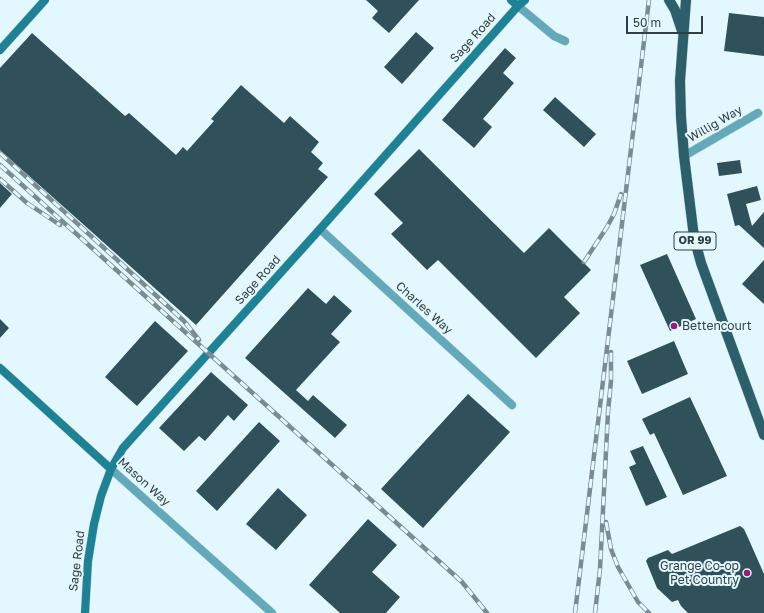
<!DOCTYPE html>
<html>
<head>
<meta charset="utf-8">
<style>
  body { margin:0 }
  #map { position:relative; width:764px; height:613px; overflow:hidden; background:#e2f8fe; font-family:"Golos Text",sans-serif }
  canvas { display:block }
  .scale { position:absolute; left:626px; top:16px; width:77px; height:18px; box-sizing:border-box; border:2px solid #303f43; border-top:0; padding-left:5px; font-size:12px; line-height:14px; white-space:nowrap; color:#303f43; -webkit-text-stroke:3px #e2f8fe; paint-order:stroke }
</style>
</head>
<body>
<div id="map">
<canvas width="764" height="613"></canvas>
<div class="scale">50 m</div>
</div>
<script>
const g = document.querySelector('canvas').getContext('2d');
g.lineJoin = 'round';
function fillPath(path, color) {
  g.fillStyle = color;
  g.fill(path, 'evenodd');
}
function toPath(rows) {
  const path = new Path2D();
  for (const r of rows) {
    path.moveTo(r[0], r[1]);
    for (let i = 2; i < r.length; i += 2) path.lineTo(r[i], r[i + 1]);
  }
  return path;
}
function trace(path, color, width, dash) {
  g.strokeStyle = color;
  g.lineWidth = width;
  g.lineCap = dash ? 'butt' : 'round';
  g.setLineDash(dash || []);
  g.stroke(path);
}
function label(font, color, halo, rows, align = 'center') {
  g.font = font + ' "Golos Text",sans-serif';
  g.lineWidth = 4;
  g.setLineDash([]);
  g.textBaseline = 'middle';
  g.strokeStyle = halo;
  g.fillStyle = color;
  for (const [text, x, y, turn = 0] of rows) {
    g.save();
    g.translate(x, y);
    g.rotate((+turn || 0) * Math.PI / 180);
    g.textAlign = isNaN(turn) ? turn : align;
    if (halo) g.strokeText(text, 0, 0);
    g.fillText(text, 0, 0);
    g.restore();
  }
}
fillPath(toPath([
  [366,0,419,0,389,33,372,18,378,11],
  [729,13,764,17,764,56,724,51],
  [416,32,434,48,402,84,384,67],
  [32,33,125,116,129,113,176,155,183,147,187,151,214,121,211,119,241,85,284,123,290,116,319,142,311,152,323,163,318,169,328,177,196,325,0,150,0,68],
  [505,48,516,58,503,73,514,83,483,119,492,127,474,148,442,120],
  [555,97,596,134,584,147,543,110],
  [419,149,524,253,549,228,591,270,564,297,580,313,536,358,438,260,427,270,391,234,403,223,374,194],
  [740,160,742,173,719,176,717,163],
  [0,183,12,194,0,208],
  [757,186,761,200,746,204,752,226,764,212,764,248,739,225,735,226,727,194],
  [667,254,696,319,670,331,640,265],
  [764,260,764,304,742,284],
  [308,288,326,304,334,295,352,311,331,334,340,342,296,390,308,401,313,395,347,425,335,438,245,358],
  [0,319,9,328,0,338],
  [155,321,188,351,137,406,105,377],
  [674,341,688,374,642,394,627,361],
  [211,372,248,405,234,421,228,415,205,441,199,436,184,451,159,428],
  [468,394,510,432,423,528,381,489],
  [690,397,727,476,683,495,654,433,650,435,642,419],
  [259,422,280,441,217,511,196,491],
  [643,446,667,497,646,506,629,467,636,464,630,451],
  [278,488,307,515,276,550,246,524],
  [368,519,397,545,372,572,400,597,386,613,340,613,309,585],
  [740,526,744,529,749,540,764,574,764,613,688,613,681,606,678,600,672,602,657,588,646,561,648,558,668,550,672,554]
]), '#305159');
const street = toPath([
  [518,6,554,36,565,41],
  [684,156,758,113],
  [320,229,512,405],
  [111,469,272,613]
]);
const secondary = toPath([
  [511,0,518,6],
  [0,50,45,0],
  [0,368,111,469],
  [85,613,88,561,94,524,101,496,111,469,123,448,320,229,518,6,525,0]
]);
const primary = toPath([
  [669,0,675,10,682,31],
  [686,0,680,81,681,117,684,156,694,237,701,263,764,435]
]);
trace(street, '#bed3d9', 9);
trace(secondary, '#bed3d9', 9);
trace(primary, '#bed3d9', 11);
trace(street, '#63a9b9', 8);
trace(secondary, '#1f8194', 8);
trace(primary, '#2d5f6a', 10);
const rail = toPath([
  [0,153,184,321,199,340],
  [0,165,462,582,487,613],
  [0,179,27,203,60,225],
  [584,262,607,227,614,214,621,194],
  [606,522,611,549,618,567,638,602,649,613],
  [575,613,649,0],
  [595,613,600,569,608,412,611,381,611,352]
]);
trace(rail, '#7a8c91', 4.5);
trace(rail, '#e2f8fe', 3, [9]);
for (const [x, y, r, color] of [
  [674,326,4,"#941b77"],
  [747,573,4,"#941b77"]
]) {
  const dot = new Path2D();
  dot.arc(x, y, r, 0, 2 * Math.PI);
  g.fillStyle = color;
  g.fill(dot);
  trace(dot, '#e2f8fe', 1.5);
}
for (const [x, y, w] of [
  [695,241,42]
]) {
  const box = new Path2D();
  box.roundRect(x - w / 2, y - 9, w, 18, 3);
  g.fillStyle = '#e2f8fe';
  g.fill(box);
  trace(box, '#303f43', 1);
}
label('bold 11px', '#303f43', null, [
  ["OR 99",695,241]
]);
label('12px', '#303f43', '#e2f8fe', [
  ["Sage Road",473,38,-48],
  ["Willig Way",715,124,-30],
  ["Sage Road",258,280,-48],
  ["Charles Way",424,308,42],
  ["Mason Way",144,482,42],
  ["Sage Road",77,561,-83]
]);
label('12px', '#303f43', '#e2f8fe', [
  ["Bettencourt",682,326],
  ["Grange Co-op",739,566,"right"],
  ["Pet Country",739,580,"right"]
], 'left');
</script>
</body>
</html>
